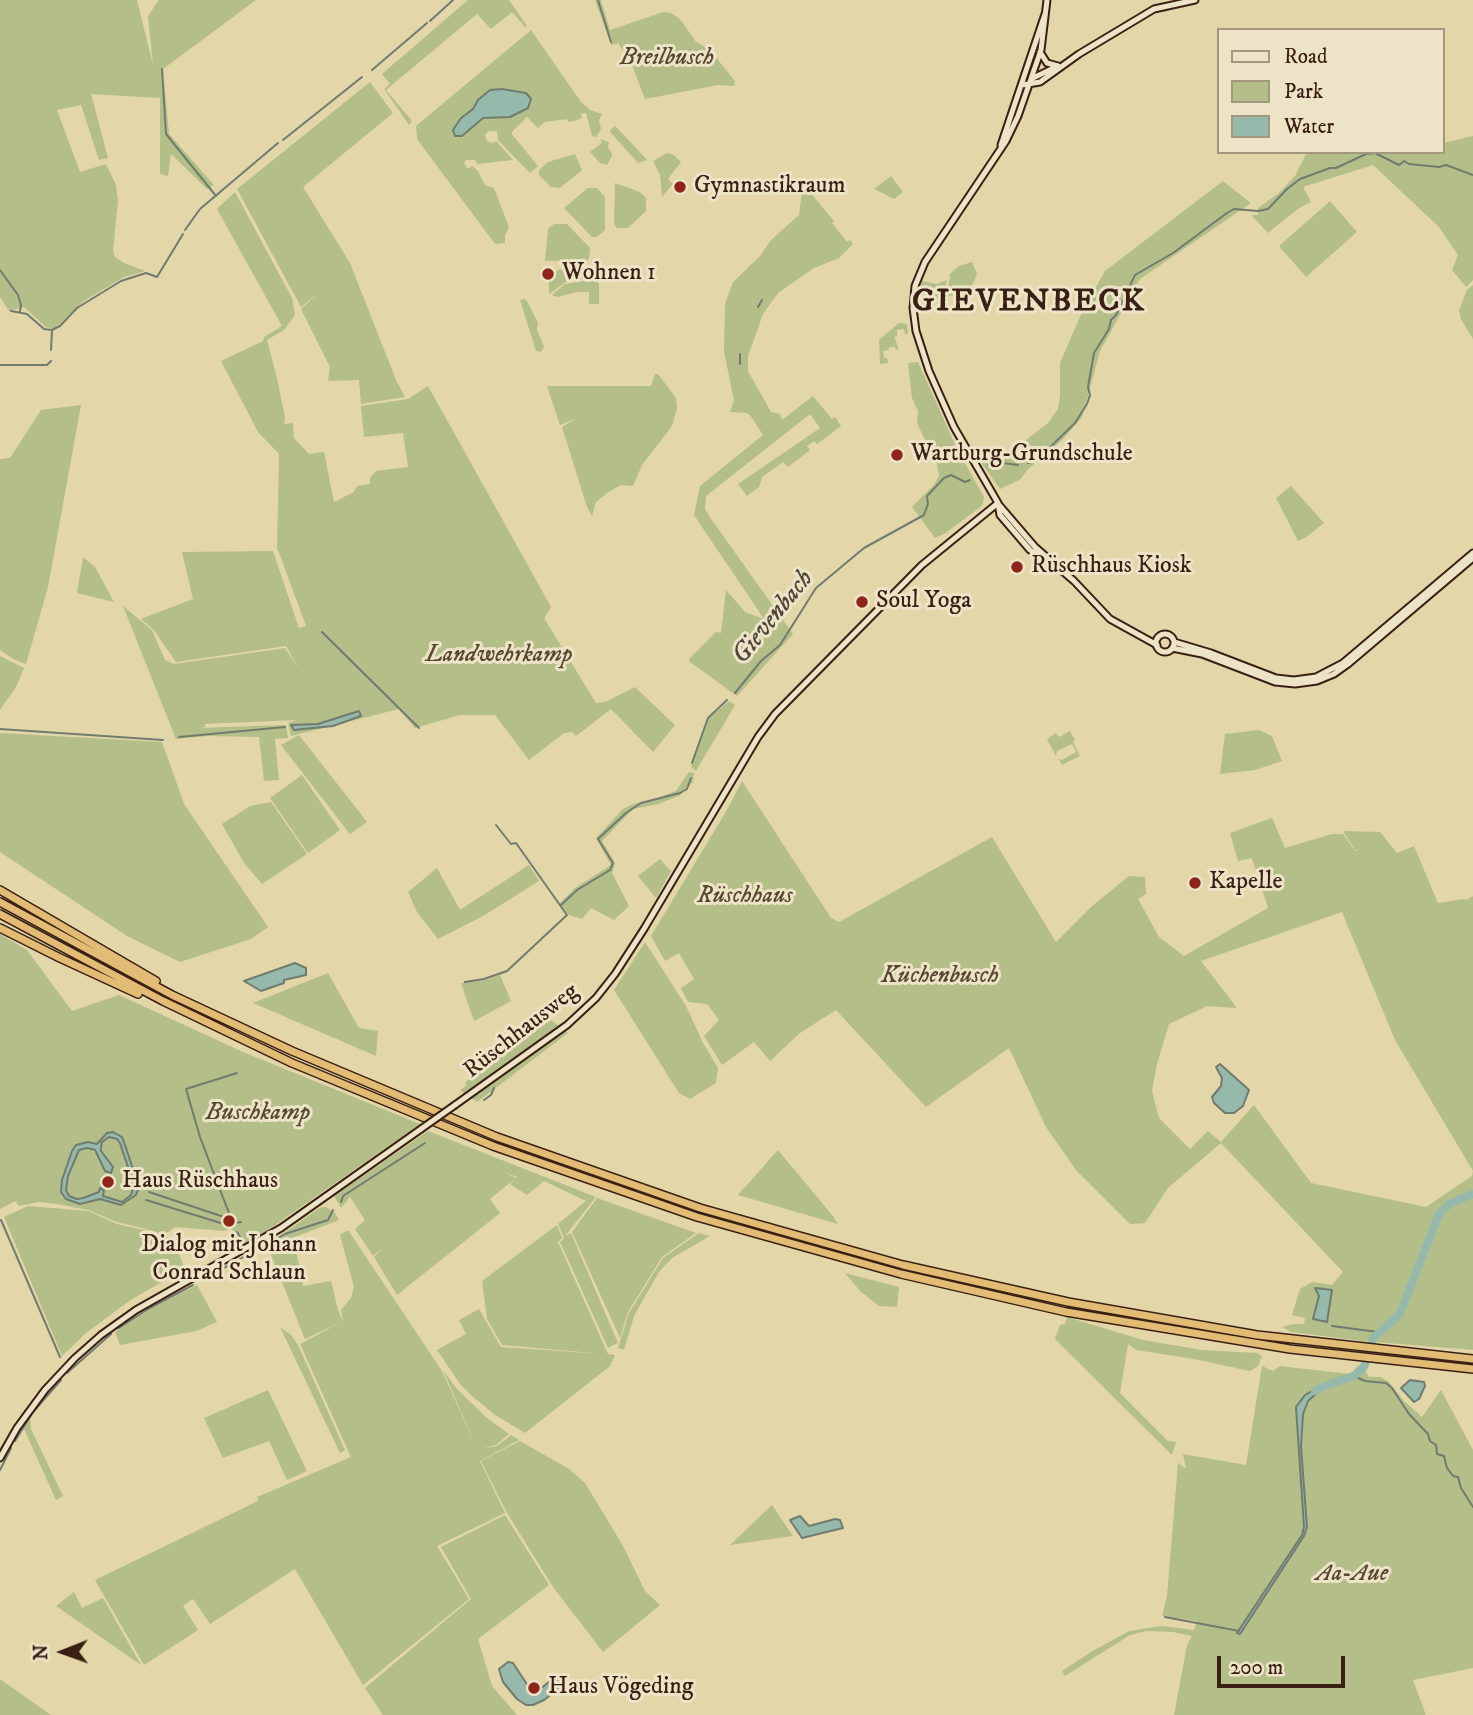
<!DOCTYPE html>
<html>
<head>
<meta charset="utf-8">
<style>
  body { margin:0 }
  #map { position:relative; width:1473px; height:1715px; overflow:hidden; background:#e3d6a9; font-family:"IM FELL DW Pica",serif }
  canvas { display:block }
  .legend { position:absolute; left:1217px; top:28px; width:228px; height:126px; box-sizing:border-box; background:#ede4c7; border:2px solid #a5967f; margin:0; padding:9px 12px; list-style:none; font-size:21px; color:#3a2014 }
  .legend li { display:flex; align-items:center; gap:14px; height:35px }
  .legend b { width:35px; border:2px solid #a5967f }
  .north { position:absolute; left:28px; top:1617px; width:70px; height:70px; -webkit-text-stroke:5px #ede4c7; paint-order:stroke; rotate:269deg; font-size:19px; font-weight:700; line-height:28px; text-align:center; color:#3a2014 }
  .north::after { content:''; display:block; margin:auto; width:24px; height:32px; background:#3a2014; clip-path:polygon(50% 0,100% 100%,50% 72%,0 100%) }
  .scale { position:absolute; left:1217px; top:1656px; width:128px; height:32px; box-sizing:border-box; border:4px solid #3a2014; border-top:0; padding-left:9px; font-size:21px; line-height:24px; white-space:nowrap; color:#3a2014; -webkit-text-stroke:5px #ede4c7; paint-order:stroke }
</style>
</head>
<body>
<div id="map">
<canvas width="1473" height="1715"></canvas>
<ul class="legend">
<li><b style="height:9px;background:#ede4c7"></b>Road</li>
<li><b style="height:19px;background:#b3be88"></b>Park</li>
<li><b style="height:19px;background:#95b9ab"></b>Water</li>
</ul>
<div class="north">N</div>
<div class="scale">200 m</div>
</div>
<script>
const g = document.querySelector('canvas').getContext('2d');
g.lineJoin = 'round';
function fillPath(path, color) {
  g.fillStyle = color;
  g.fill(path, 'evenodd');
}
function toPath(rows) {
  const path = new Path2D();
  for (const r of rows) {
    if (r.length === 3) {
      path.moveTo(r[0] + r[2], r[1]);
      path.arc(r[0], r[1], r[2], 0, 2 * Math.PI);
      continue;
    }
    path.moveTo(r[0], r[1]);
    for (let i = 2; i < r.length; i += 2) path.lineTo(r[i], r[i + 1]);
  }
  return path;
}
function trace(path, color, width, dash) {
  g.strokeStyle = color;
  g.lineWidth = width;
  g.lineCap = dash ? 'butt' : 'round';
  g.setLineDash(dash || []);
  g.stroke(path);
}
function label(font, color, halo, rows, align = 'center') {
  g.font = font + ' "IM FELL DW Pica",serif';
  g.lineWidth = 6;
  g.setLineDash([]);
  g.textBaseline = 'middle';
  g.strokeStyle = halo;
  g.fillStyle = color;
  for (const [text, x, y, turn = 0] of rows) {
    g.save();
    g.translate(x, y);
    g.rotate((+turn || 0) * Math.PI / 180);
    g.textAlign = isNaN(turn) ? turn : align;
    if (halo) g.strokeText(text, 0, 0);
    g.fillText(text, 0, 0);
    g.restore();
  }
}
fillPath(toPath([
  [0,0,137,0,153,65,148,16,159,0,256,0,163,69,169,134,214,185,207,189,171,154,168,176,160,174,160,98,91,94,108,158,99,160,81,105,57,110,80,172,106,164,116,185,118,200,113,251,115,257,124,263,145,271,124,277,84,301,54,329,46,327,24,307,9,311,0,297],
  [468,0,509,0,527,26,525,27,512,12,491,29,477,14,386,90,412,121,409,125,384,89,390,84,382,74],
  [595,0,601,0,610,30,663,12,671,13,680,19,696,42,710,50,735,81,734,86,718,85,645,99,632,65,618,43,611,45],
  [531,30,581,102,590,110,602,114,599,120,601,129,596,137,592,136,586,113,581,114,582,118,574,121,568,122,567,119,545,122,538,128,527,117,511,133,538,166,530,173,498,140,497,131,488,131,485,135,487,141,492,143,496,141,513,160,477,164,475,160,466,160,464,163,468,169,472,166,478,171,485,185,494,188,509,227,505,236,505,243,495,244,417,139,416,126],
  [370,82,393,113,303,187,350,263,396,380,405,397,361,404,359,380,328,381,330,367,301,309,318,293,301,307,237,189],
  [615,126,619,130,647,160,638,163,611,133,610,130],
  [1473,136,1473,280,1466,287,1452,270,1458,255,1439,227,1373,165,1303,187,1311,202,1299,208,1268,233,1251,215,1258,215,1258,208,1279,193,1295,176,1307,152,1443,152,1443,143],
  [600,139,609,142,608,148,611,151,612,156,607,165,600,163,590,152,602,143],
  [667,153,674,155,681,162,668,179,673,184,662,197,660,175,653,161],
  [575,154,582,170,560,188,551,187,539,175,539,170,548,162],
  [891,176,903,192,894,199,874,189],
  [1223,181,1251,203,1140,279,1100,351,1082,417,1062,440,1027,470,1021,479,1000,489,980,461,1013,450,1048,423,1058,409,1060,396,1060,363,1083,310,1105,271],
  [615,183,640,192,646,198,646,211,628,228,617,228,614,224],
  [803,184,834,221,832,223,847,242,850,240,853,244,839,258,814,268,778,293,763,314,748,356,748,371,771,412,780,414,782,420,813,396,832,419,835,417,841,426,817,444,814,441,807,446,810,450,788,467,783,462,762,477,759,487,747,496,738,484,820,428,810,414,706,496,705,509,709,516,793,634,737,696,690,662,689,659,716,632,721,633,726,590,745,612,764,619,694,515,700,486,763,435,750,415,746,413,730,412,734,400,724,352,725,304,733,282,760,256,771,240,799,215],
  [588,188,597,188,605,197,605,230,597,237,592,237,564,208],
  [235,192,292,298,295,315,284,330,267,340,277,378,285,417,284,424,293,423,294,438,309,454,324,452,334,502,354,492,357,486,370,484,370,478,376,471,408,467,403,433,364,437,361,406,408,399,428,386,551,607,544,618,596,703,605,702,635,687,675,725,653,752,611,709,576,736,572,732,564,733,529,760,495,715,460,715,415,728,399,709,291,736,288,723,297,720,205,724,205,727,199,728,286,725,288,738,275,739,279,780,264,781,259,737,207,736,176,739,123,606,152,630,165,660,174,664,285,648,299,669,286,646,176,662,153,629,141,619,193,599,182,552,273,551,299,628,306,626,278,550,277,550,279,454,258,432,221,361,263,341,264,337,282,326,217,209],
  [359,711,361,716,333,726,294,730,292,726,318,724],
  [1330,201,1357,232,1306,277,1279,246],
  [554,224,567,224,590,248,589,258,587,261,545,261,548,229],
  [972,262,977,274,973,284,957,295,947,296,950,274,959,266],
  [558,270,588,271,588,278,566,282,549,294,549,279],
  [596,279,599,284,599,304,589,304,589,292,577,292,557,297,552,295,565,284],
  [919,280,936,284,947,280,943,297,925,306,914,306],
  [1473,285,1473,339,1461,319,1459,310,1467,290],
  [524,299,527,301,538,323,537,330,544,347,541,352,536,351,520,300],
  [899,323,907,324,908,334,905,334,904,329,897,330,897,336,894,337,899,349,896,350,895,347,889,347,889,350,883,351,884,358,887,358,888,363,880,364,879,340],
  [918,362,958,451,984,497,982,506,944,534,935,538,912,507,934,485,939,476,935,452,926,442,917,423,918,411,912,398,908,363],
  [655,374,658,374,676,398,677,408,672,426,642,465,633,486,621,485,607,493,596,502,592,516,587,507,562,427,577,418,560,425,547,386,651,386],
  [81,405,48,587,26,664,13,659,0,650,0,459,10,458,41,410],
  [1291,486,1324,523,1305,538,1298,541,1276,498],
  [83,557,95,567,114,602,77,593],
  [0,656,24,668,16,687,0,710],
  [729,701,735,705,696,771,691,767,709,718],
  [1259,730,1272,736,1282,761,1255,770,1220,774,1225,734],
  [1070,731,1075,740,1073,742,1080,756,1062,765,1059,759,1062,760,1076,752,1072,744,1057,751,1056,756,1047,739,1056,733,1059,737],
  [0,733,162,742,184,804,268,927,251,939,180,962,127,936,0,852],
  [299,735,367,822,350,834,281,745],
  [689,772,694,773,693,782,679,796,658,804,633,809,602,841,615,863,612,873,629,906,614,920,591,908,582,919,569,915,560,903,575,888,611,865,596,838,623,809,633,804,655,799,676,791],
  [302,775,340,830,308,853,270,798],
  [742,781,831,918,839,922,992,837,1056,942,1091,907,1129,876,1145,877,1146,894,1138,899,1159,937,1184,956,1268,908,1252,858,1238,861,1230,833,1272,818,1285,848,1332,834,1343,834,1355,851,1360,849,1355,850,1343,831,1380,832,1397,853,1414,846,1438,903,1464,899,1466,900,1473,896,1473,1350,1374,1342,1366,1365,1369,1365,1365,1370,1369,1377,1381,1377,1389,1382,1404,1401,1422,1417,1441,1390,1473,1450,1473,1668,1413,1680,1426,1715,1174,1715,1187,1645,1192,1636,1173,1632,1147,1631,1130,1635,1065,1676,1062,1671,1091,1652,1129,1631,1162,1626,1194,1630,1197,1621,1162,1616,1167,1596,1178,1463,1186,1469,1183,1454,1246,1465,1262,1366,1273,1371,1280,1366,1350,1374,1360,1364,1363,1365,1370,1342,1291,1332,1282,1327,1293,1324,1304,1324,1305,1318,1292,1315,1300,1289,1312,1282,1332,1285,1343,1272,1221,1143,1168,1188,1145,1223,1130,1224,1076,1170,1046,1127,1009,1048,926,1107,836,1010,800,1033,770,1061,754,1042,722,1065,704,1036,719,1020,707,1004,688,1002,681,988,694,979,679,953,665,961,651,936,727,810],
  [1342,912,1395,1040,1473,1171,1472,1176,1426,1207,1311,1183,1254,1105,1221,1142,1208,1131,1190,1149,1159,1118,1152,1091,1157,1064,1169,1024,1207,1006,1237,1008,1201,961],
  [271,802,307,854,262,884,244,863,222,824,250,806],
  [660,859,671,871,656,898,638,876],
  [529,865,539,881,483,916,438,939,417,912,408,892,437,868,460,910],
  [0,934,27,950,72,1011,119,995,243,1052,420,1124,242,1248,237,1243,232,1228,224,1231,175,1227,165,1234,117,1222,88,1210,57,1204,39,1202,19,1206,15,1201,0,1209],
  [113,1132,122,1137,124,1142,139,1187,136,1195,121,1205,100,1199,80,1204,62,1192,76,1145,87,1142,97,1145],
  [645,942,686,1006,703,1043,718,1068,716,1083,690,1099,679,1093,614,990],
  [328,973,359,1028,378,1031,376,1056,253,1003],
  [500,975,511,1001,474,1021,461,983,486,980],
  [551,1020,568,1033,477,1102,460,1090,467,1085,465,1083,486,1064],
  [428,1131,596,1197,565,1236,571,1233,618,1343,608,1348,560,1242,564,1238,558,1224,586,1201,544,1181,527,1195,510,1184,517,1177,499,1170,516,1178,490,1199,500,1213,397,1295,374,1257,383,1248,373,1256,355,1229,365,1220,350,1197,341,1208,334,1196],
  [109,1137,118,1139,120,1143,134,1185,131,1195,122,1202,103,1196,99,1192,77,1199,69,1196,66,1190,68,1177,79,1150,91,1148,102,1162,113,1167,101,1151,102,1142],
  [778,1150,833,1216,838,1224,738,1195],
  [597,1198,696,1233,662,1257,628,1312,620,1338,572,1232],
  [28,1206,88,1211,117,1224,165,1235,174,1241,185,1269,132,1299,86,1333,62,1356,4,1217],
  [321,1207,326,1207,335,1213,339,1220,282,1242,271,1242],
  [557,1225,562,1238,558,1242,608,1354,615,1355,610,1366,525,1433,495,1415,472,1396,460,1384,437,1350,466,1334,459,1320,479,1309,501,1347,604,1354,502,1345,487,1319,482,1281],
  [348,1230,442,1371,477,1449,443,1370,457,1389,487,1418,509,1434,496,1445,481,1449,497,1446,511,1435,519,1440,480,1461,505,1513,437,1546,469,1599,363,1685,295,1569,210,1624,193,1599,183,1606,198,1630,144,1665,95,1580,258,1501,257,1497,351,1457,300,1344,343,1321,305,1339,267,1245,281,1244,294,1239,303,1286,331,1281,338,1310,343,1321,341,1310,351,1298,354,1287,340,1235],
  [699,1233,710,1236,672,1258,659,1272,634,1316,624,1350,618,1348,629,1313,663,1258],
  [845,1273,899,1287,897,1307,879,1306,860,1291],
  [197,1285,217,1322,196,1331,120,1345,115,1332,151,1309],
  [1067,1317,1143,1340,1202,1350,1257,1353,1262,1356,1258,1366,1250,1371,1194,1359,1136,1350,1128,1344,1120,1393,1168,1441,1176,1442,1172,1455,1055,1339,1060,1325,1065,1324],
  [280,1327,291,1335,298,1345,345,1450,340,1453],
  [268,1390,307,1471,287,1480,269,1441,223,1458,204,1418],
  [30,1418,31,1429,63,1496,56,1500,24,1429],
  [520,1441,569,1469,585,1483,622,1544,645,1591,660,1605,603,1652,553,1587,507,1513,481,1461],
  [772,1505,793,1536,730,1545],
  [505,1515,549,1585,478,1639,492,1686,517,1715,383,1715,365,1688,471,1599,441,1547],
  [74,1592,82,1608,103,1598,141,1665,56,1606],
  [0,1679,51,1715,0,1715]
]), '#b3be88');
const water = toPath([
  [502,89,526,93,531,99,528,108,510,117,483,118,462,136,455,136,453,130,461,118,473,109,478,100,490,90,502,89],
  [359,711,361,716,333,726,294,730,291,725,318,724,359,711],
  [295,963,306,968,306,975,284,980,284,983,261,991,244,981,295,963],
  [1220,1064,1249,1090,1243,1106,1234,1113,1225,1113,1214,1103,1212,1097,1221,1086,1222,1078,1216,1067,1220,1064],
  [113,1132,122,1137,124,1142,139,1187,136,1195,121,1205,100,1199,80,1204,66,1199,61,1192,62,1180,72,1151,76,1145,88,1142,97,1144,107,1133,113,1132],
  [109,1137,117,1139,120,1143,134,1185,131,1195,122,1202,103,1196,104,1190,100,1188,99,1192,83,1198,77,1199,69,1196,66,1190,68,1176,79,1150,87,1148,95,1150,105,1171,111,1173,113,1167,101,1151,101,1147,102,1142,109,1137],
  [1315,1288,1332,1290,1327,1322,1313,1319,1319,1296,1315,1288],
  [1410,1380,1424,1382,1425,1386,1419,1399,1414,1402,1401,1388,1410,1380],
  [1324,1384,1324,1387,1308,1401,1303,1414,1301,1447,1307,1527,1304,1536,1240,1634,1237,1633,1302,1535,1304,1527,1296,1407,1305,1395,1324,1384],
  [800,1516,809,1526,835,1519,840,1520,843,1528,802,1538,790,1520,800,1516],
  [508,1662,513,1663,532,1692,539,1690,555,1677,562,1680,561,1687,544,1700,533,1705,526,1705,517,1699,503,1682,499,1669,508,1662]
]);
fillPath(water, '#95b9ab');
trace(water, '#717c6f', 2);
trace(toPath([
  [598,0,611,42],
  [430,21,453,0],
  [162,69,166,134,216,196],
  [372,70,427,23],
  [283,140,362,77],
  [185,230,200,209,278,143],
  [0,270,18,295,21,305,20,311],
  [758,307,762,300],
  [11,311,27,314,44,329,52,330],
  [51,350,52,330,60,326,77,308,121,281,146,273,157,277,183,234],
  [740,354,740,364],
  [0,365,47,365,51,361],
  [1028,463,1038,459,1075,423,1087,404,1090,395,1088,387,1094,353,1109,329,1111,320,1116,315,1135,275,1173,253,1227,213,1234,209,1258,211,1268,209,1287,189,1300,179,1330,168,1336,168,1366,154,1375,153,1399,165,1404,161,1409,164,1439,167,1446,165,1473,175],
  [988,465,995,462,1018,465],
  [322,632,419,728],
  [735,693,761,661,780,645,816,588,864,548,924,515,928,504,927,496,944,478,951,475,965,482,970,480],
  [0,729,163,740],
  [179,737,285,727],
  [692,763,708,718,727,700],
  [561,905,577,890,610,870,613,863,598,839,626,813,641,803,680,793,687,789,691,778],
  [465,982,484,979,507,971,567,915,516,843,511,844,496,825],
  [237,1073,186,1089,200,1137,227,1208,233,1223,241,1222],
  [484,1100,491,1095,494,1088],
  [149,1192,227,1218],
  [146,1200,224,1224],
  [341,1202,343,1196,425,1143],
  [1,1220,60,1357],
  [237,1232,245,1245],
  [240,1259,285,1234,328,1220,333,1210],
  [201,1280,233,1263],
  [1332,1326,1378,1332],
  [119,1328,150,1308,193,1285],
  [67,1373,111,1334],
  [1354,1376,1365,1381,1386,1383,1392,1388,1409,1414,1428,1434,1430,1441,1436,1445,1437,1454,1444,1456,1447,1468,1453,1476,1458,1477,1461,1488,1473,1507],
  [15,1441,33,1412,61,1380],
  [0,1470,11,1448],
  [1165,1617,1239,1631]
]), '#717c6f', 2);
trace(toPath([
  [1315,1391,1327,1385,1354,1376,1364,1367,1374,1337,1396,1318,1401,1311,1439,1214,1449,1204,1473,1194]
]), '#95b9ab', 8);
const secondary = toPath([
  [1047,0,1041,50,1018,116,1006,141,925,262,915,286,913,308,916,331,929,371,954,427,998,503,1000,515,1030,550,1052,564],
  [1040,52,1047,63,1058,66],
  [1033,78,1058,66],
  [1022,85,1040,82,1079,54,1154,9,1195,0],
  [1001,145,1045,14],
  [999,505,1035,547,1074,581,1110,619,1157,645],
  [1165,643,9],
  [1174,642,1211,653,1276,678,1294,680,1316,677,1343,663,1473,553],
  [1172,648,1202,654,1275,682,1295,684,1317,681,1334,674,1348,664,1473,558],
  [455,1105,567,1025,596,998,615,974,644,929,758,737,775,714,922,565,998,503],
  [0,1458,17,1428,45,1390,75,1358,101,1335,136,1310,281,1228,421,1129]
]);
const highway = toPath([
  [0,890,156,981],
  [0,902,172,995,292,1051,497,1137,700,1208,903,1265,1068,1302,1257,1335,1473,1359],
  [0,914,163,1001,292,1063,493,1146,697,1217,901,1274,1066,1312,1290,1349,1473,1369],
  [0,928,60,958,138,994]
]);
trace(secondary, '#3a2014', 9);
trace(highway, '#3a2014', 10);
trace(secondary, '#ede4c7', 5);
trace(highway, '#e2bb74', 7);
const secondaryBridge = toPath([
  [421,1129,455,1105]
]);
trace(secondaryBridge, '#3a2014', 9, []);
trace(secondaryBridge, '#ede4c7', 5);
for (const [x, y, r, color] of [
  [680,187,7,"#8f2418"],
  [548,274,7,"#8f2418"],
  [897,455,7,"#8f2418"],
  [1017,567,7,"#8f2418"],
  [862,602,7,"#8f2418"],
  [1195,883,7,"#8f2418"],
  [108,1182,7,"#8f2418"],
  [229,1221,7,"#8f2418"],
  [534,1688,7,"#8f2418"]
]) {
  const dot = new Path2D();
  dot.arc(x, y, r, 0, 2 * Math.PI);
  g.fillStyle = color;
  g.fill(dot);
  trace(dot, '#ede4c7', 2.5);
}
label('italic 24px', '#584831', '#ede4c7', [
  ["Breilbusch",667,59],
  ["Landwehrkamp",499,656],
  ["Rüschhaus",745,897],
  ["Küchenbusch",940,977],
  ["Buschkamp",258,1114],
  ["Aa-Aue",1352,1575]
]);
label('24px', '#3a2014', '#ede4c7', [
  ["Gymnastikraum",694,187],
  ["Wohnen 1",562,274],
  ["Wartburg-Grundschule",911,455],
  ["Rüschhaus Kiosk",1031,567],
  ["Soul Yoga",876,602],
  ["Kapelle",1209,883],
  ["Haus Rüschhaus",122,1182],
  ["Dialog mit Johann",229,1246,"center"],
  ["Conrad Schlaun",229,1274,"center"],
  ["Haus Vögeding",548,1688]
], 'left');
label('24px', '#3a2014', '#ede4c7', [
  ["Rüschhausweg",522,1032,-38]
]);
label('italic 26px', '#51463a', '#ede4c7', [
  ["Gievenbach",774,618,-51]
]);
g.letterSpacing = '2px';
label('bold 32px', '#3a2014', '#ede4c7', [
  ["GIEVENBECK",1029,303]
]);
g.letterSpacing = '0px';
</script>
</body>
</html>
